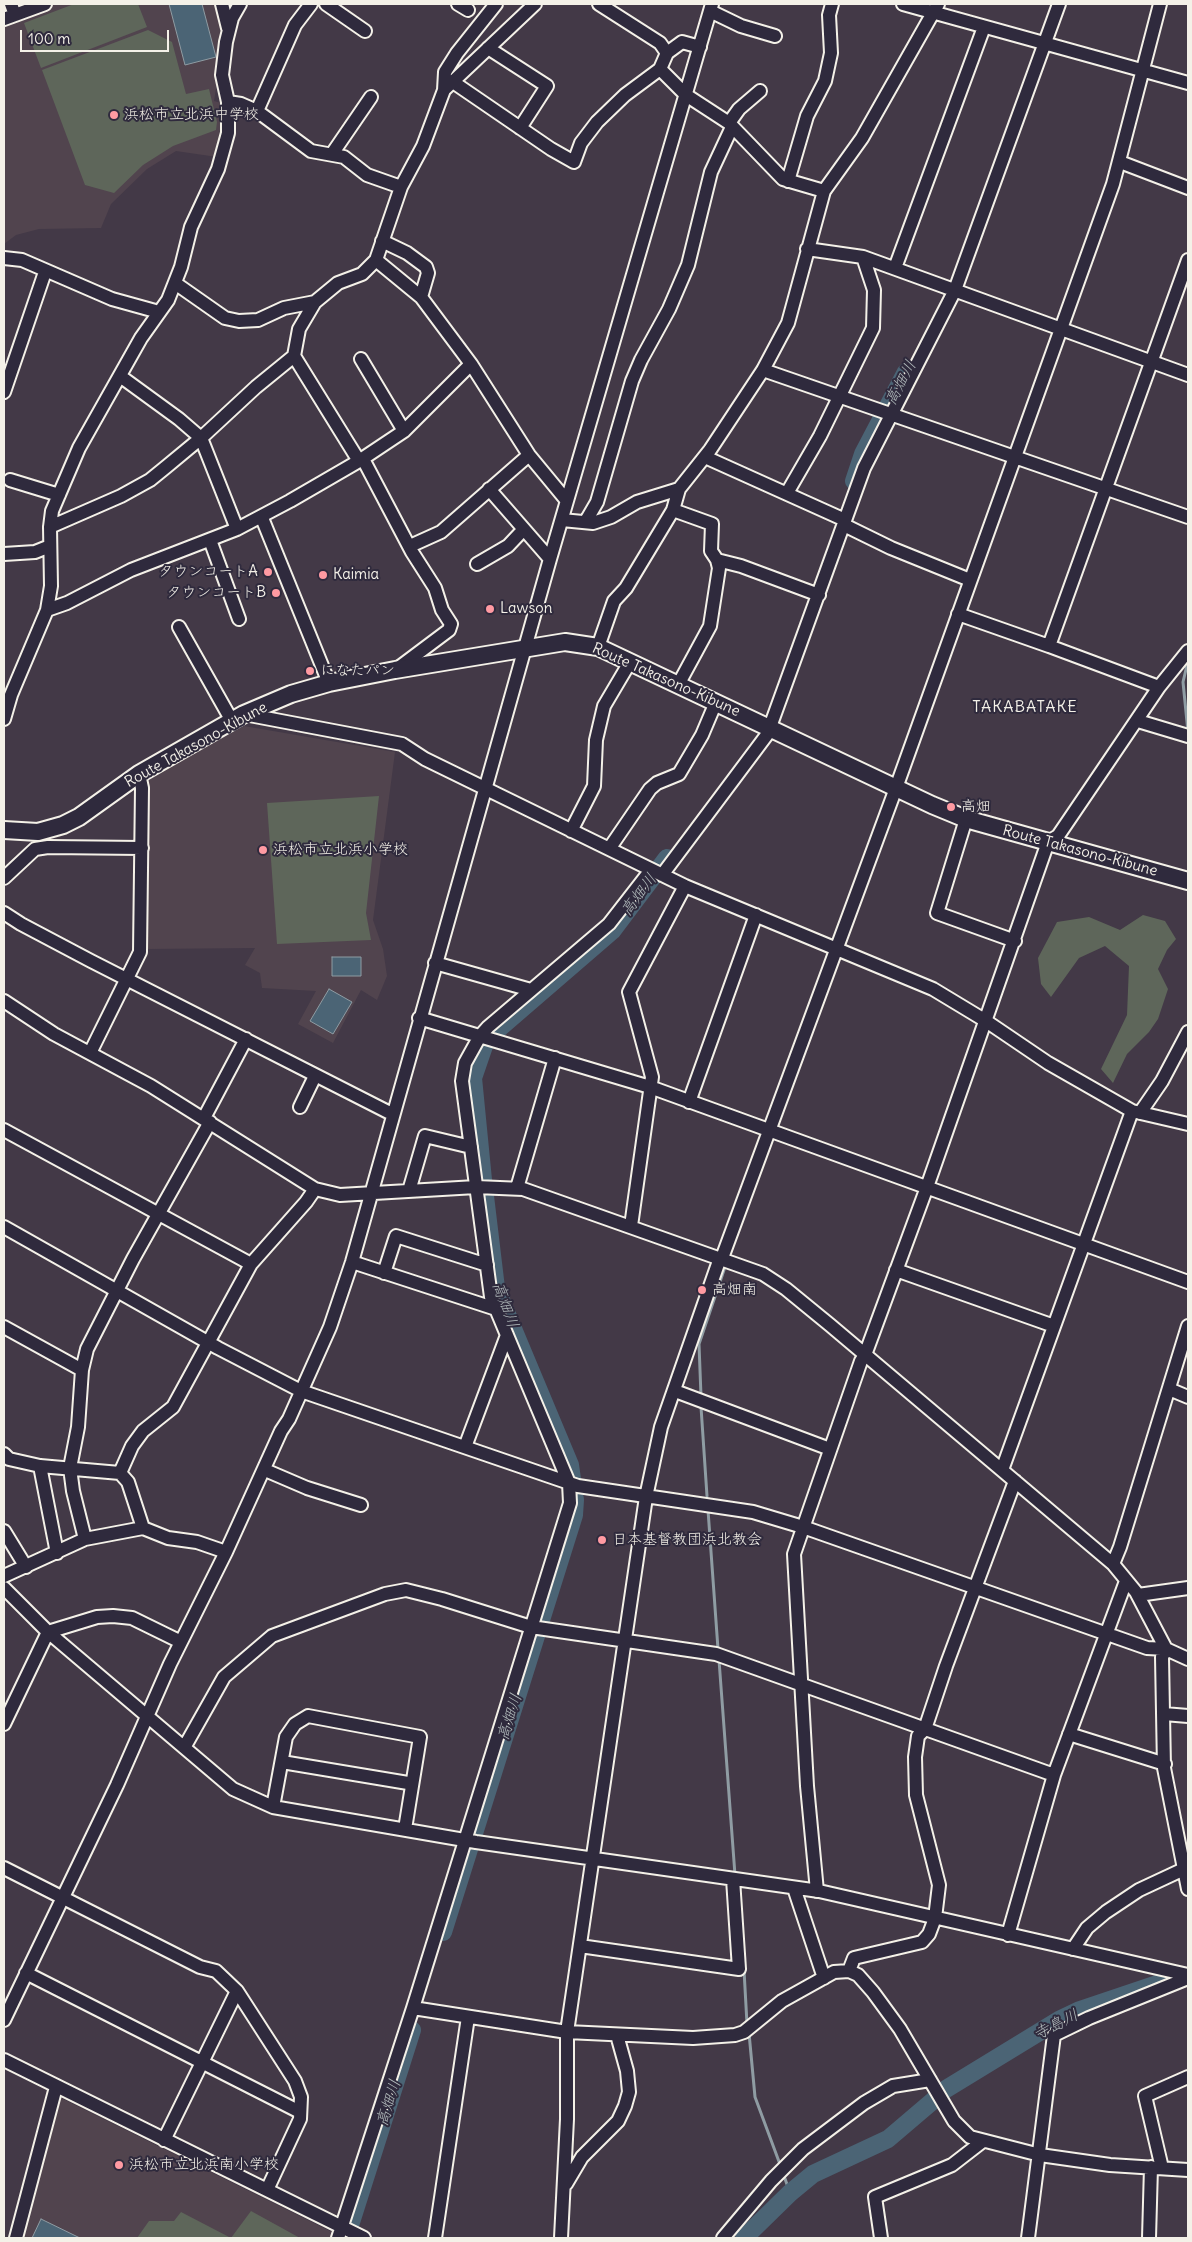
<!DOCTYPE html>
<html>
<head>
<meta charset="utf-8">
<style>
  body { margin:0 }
  #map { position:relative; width:1192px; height:2242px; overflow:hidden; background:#433947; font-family:Delius,sans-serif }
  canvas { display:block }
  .frame { position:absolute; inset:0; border:5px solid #f4f1e8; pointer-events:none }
  .scale { position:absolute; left:20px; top:30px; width:149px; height:22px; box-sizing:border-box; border:2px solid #f4f1e8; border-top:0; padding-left:6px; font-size:15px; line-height:18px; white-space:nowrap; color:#f4f1e8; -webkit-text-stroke:4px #2f2a3d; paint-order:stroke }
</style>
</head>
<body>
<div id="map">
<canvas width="1192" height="2242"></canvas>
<div class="frame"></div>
<div class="scale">100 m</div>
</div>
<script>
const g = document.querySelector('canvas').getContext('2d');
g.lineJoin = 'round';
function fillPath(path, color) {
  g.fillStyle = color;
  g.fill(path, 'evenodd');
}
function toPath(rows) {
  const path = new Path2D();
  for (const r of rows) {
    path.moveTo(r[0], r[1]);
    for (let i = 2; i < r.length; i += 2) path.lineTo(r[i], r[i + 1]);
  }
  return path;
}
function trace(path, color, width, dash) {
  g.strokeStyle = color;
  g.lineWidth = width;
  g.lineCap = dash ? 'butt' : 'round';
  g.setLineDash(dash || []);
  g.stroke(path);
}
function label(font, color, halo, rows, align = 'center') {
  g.font = font + ' Delius,"Klee One",sans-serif';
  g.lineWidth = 4;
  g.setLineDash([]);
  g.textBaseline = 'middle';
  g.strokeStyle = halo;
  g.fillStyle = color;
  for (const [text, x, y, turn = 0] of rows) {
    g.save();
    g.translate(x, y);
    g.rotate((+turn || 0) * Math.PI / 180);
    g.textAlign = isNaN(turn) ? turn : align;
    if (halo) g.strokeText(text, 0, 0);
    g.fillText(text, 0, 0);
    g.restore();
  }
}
fillPath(toPath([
  [55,4,219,4,225,33,214,101,225,104,225,126,217,157,176,151,147,169,111,204,101,228,39,229,16,235,4,244,4,23],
  [244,726,395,752,373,920,383,949,387,976,377,1000,361,990,333,1043,298,1024,316,991,262,988,260,973,245,965,255,948,145,949,145,780],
  [59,2097,334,2233,332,2238,21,2238]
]), '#51444e');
fillPath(toPath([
  [74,4,138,4,147,27,41,68,24,23],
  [148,30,172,42,186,94,209,89,217,122,216,130,173,146,143,165,114,193,85,185,42,70],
  [379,796,366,913,371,940,277,944,267,803],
  [1143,915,1165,921,1176,939,1167,950,1158,969,1168,989,1158,1019,1149,1032,1127,1054,1113,1083,1101,1069,1127,1015,1129,966,1105,946,1079,958,1051,997,1041,984,1038,958,1057,922,1089,917,1120,930],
  [251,2211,300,2238,137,2238,149,2221,174,2221,181,2212,231,2238]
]), '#5e665a');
const water = toPath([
  [169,4,202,4,216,57,185,65,169,4],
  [332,957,361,957,361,976,332,976,332,957],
  [329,989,352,1002,333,1034,310,1021,329,989],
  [41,2219,80,2238,32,2238,41,2219]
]);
fillPath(water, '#4b6475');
trace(water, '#8f9ca3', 1);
trace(toPath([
  [1188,732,1183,682,1188,661],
  [701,1396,699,1344,726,1264],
  [701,1407,707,1496],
  [708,1510,718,1649],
  [719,1660,735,1875],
  [744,1970,747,2024],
  [749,2033,755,2097,781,2167],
  [783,2173,790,2193]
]), '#8f9ca3', 3);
trace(toPath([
  [854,481,863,454,906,372],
  [495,1032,612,931,667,858],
  [483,1180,473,1078,485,1043],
  [443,1932,574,1515,575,1500,570,1465,496,1288,485,1196],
  [946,2089,1059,2020,1080,2010,1175,1978],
  [346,2238,412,2030],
  [744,2238,790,2193,813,2174,888,2139,935,2099]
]), '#4b6475', 18);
const minor = toPath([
  [222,4,228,28],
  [326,4,365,31],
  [458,4,468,10],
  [535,4,444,90,423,146,401,187,376,260,421,297,471,364,529,455,567,501],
  [599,4,660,43,667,53],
  [903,4,1188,83],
  [710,11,741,26,775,36],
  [15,15,45,4],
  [4,19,15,15,11,4],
  [488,48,547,86,520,128],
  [660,69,686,95,729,123,783,179,824,191],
  [453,82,551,149,574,162,581,143,597,122,625,95,660,69,667,53,682,42,700,47],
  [444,90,445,72,457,53,496,4],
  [228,102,241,104,257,111,311,151,344,157,367,175,401,187],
  [257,111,295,25,311,4],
  [729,123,739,109,760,91],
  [332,154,371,97],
  [1120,162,1188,188],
  [788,181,807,116,825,81,831,53,829,15,832,4],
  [382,241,407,253,426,267,428,273,421,297],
  [807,249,863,257,1188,375],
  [4,258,22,260,112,299,159,312],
  [895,268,984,27],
  [175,283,225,318,239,321,258,320,284,308,315,302],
  [294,356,359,461],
  [361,359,404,431],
  [763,370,1188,517],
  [120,376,179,419,201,438,237,529],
  [4,392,45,272],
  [705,457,845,520],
  [363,459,412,552,435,588,442,610,451,624,449,630,397,669],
  [10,480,59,495],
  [489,489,550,559],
  [787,493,820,436,873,328,874,290,863,257],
  [673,510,712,524,711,551,717,560],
  [262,518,329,683],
  [562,520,593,523,611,517,637,502,679,489],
  [586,521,597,502,632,381,641,360,669,309,688,265,711,172,732,127],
  [844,525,891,548,970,580],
  [50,527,52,511,79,448,141,338,168,300,181,267,191,227,218,169,228,133,228,102,222,75,226,42,232,18,240,4],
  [210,540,239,619],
  [410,546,441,532,529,455],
  [4,554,35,552,50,546],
  [477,564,508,546,524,529],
  [47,610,67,603,131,570,237,529,290,501,359,461,404,431,471,364],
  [958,614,1049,646],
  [179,627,232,721],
  [598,647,614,601,626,588,673,510,679,489,710,450,763,370,788,323,824,191,862,138,938,4],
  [678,685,710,626,719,568,717,560,741,566,819,595],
  [1159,687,1049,646,1188,260],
  [244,714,402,744,425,759,685,886,933,989,986,1021,1048,1063,1132,1111,1188,1124],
  [4,719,11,695,47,610,51,586,50,527,121,496,150,480,166,467,201,438,256,387,294,356,299,329,315,302,338,283,362,274,376,260],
  [1138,721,1188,736],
  [770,727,864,468,955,290,1059,4],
  [966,819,937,913,1015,941],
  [571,831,594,786,596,740,604,706,630,662],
  [609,849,650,789,657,783,679,774,702,735,716,702],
  [662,875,772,728],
  [4,878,35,849,48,847,142,848],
  [4,913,21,924,91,961,392,1114],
  [435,963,531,990],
  [4,1001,54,1034,151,1086,315,1189,340,1195,476,1187,523,1189,763,1274,786,1289,830,1325,1113,1564,1136,1592,1166,1649,1188,1659],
  [419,1018,650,1087,1188,1282],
  [91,1051,140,952,142,788,139,774],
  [689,1102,756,915],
  [300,1107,315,1076],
  [1140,1113,1162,1081,1188,1032],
  [204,1118,246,1039],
  [4,1130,251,1264],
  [517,1188,555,1058],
  [409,1191,425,1136,471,1147],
  [631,1226,652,1077,629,992,685,886],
  [4,1227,218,1348,301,1391,578,1486,753,1512,803,1527,1147,1648,1166,1649,1162,1657,1164,1768,1188,1889],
  [722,1258,896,788,1113,184,1160,4],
  [352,1262,496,1309],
  [896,1270,1054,1326],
  [384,1273,396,1236,487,1265],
  [4,1327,82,1370],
  [1169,1389,1188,1397],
  [675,1391,830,1449],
  [465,1447,507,1335],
  [4,1454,9,1459,40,1466,120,1473,132,1446,143,1431,173,1407,251,1264,306,1202,315,1189],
  [40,1466,57,1553],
  [265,1470,307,1488,361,1505],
  [1002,1470,1132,1111],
  [120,1473,128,1482,143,1528],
  [4,1531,26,1567],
  [85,1539,73,1491,70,1468,78,1427,82,1370,87,1349,133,1259,210,1122],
  [1113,1564,1120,1547,1188,1326],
  [4,1576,85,1539,143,1528,168,1538,197,1542,226,1552],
  [4,1588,48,1632,233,1789,273,1807,476,1842,819,1891,1188,1975],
  [1138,1595,1188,1588],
  [1164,1714,1188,1716],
  [4,1724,48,1632,97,1617,113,1616,132,1618,181,1642],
  [1069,1734,1165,1764],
  [185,1746,224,1677,272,1636,385,1594,406,1590,442,1599,531,1627,716,1654,1054,1775],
  [282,1762,408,1783,412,1786],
  [273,1807,286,1737,295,1724,308,1716,420,1737,405,1829],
  [4,1868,200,1967,216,1971,237,1991,295,2081,301,2097,300,2119,267,2190],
  [794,1888,824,1978],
  [817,1891,807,1786,794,1554,861,1361,865,1355,927,1187,1048,842,1058,836,1159,687,1188,651],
  [1008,1935,1054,1775,1126,1581],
  [580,1946,739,1969,733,1879],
  [1073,1949,1087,1928,1106,1912,1139,1890,1184,1869],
  [849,1971,854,1958,922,1942,929,1934,935,1918,939,1885,916,1795,915,1757,918,1736,925,1729,946,1666,1015,1481],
  [26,1973,300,2112],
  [413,2008,567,2032,693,2038,735,2035,744,2032,782,2001,834,1972,849,1971,858,1975,873,1992,900,2029,954,2121,970,2137,1040,2155,1110,2165,1188,2170],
  [4,2020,117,1785,170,1664,226,1552,281,1431,289,1419,330,1327,352,1262,550,559,712,4],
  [4,2060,364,2238],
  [164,2140,237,1991],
  [1162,2168,1145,2096,1188,2077],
  [566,2184,582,2157,618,2121,625,2106,629,2092,627,2071,617,2035],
  [16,2238,56,2087],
  [338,2238,413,2008,570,1503,569,1483,491,1297,462,1081,465,1063,480,1036,488,1027,609,924,651,870],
  [435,2238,468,2017],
  [561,2238,567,2119,567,2032,646,1497,661,1427,720,1258],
  [723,2238,771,2181,803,2149,864,2103,893,2086,930,2080],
  [881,2238,875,2197,952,2165,983,2141],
  [1028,2238,1054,2035,1089,2018,1188,1978],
  [1149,2238,1151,2167]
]);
const major = toPath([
  [4,830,38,832,63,825,79,817,139,774,244,714,291,694,329,683,395,670,565,642,598,647,932,805,966,819,1188,881]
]);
trace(minor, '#f4f1e8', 16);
trace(major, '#f4f1e8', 20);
trace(minor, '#2f2a3d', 12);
trace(major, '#2f2a3d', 16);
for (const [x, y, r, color] of [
  [114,115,5,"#ff9aa2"],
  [268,572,5,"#ff9aa2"],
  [323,575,5,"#ff9aa2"],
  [276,593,5,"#ff9aa2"],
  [490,609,5,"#ff9aa2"],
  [310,671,5,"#ff9aa2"],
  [951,807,5,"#ff9aa2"],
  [263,850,5,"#ff9aa2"],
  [702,1290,5,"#ff9aa2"],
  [602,1540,5,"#ff9aa2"],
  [119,2165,5,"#ff9aa2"]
]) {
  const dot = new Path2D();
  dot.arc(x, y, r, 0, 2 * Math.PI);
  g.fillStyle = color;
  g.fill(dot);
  trace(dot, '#2f2a3d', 2);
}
label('15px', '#f4f1e8', '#2f2a3d', [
  ["浜松市立北浜中学校",124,115],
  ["タウンコートA",258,572,"right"],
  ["Kaimia",333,575],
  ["タウンコートB",266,593,"right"],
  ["Lawson",500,609],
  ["になたパン",320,671],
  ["高畑",961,807],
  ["浜松市立北浜小学校",273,850],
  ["高畑南",712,1290],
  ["日本基督教団浜北教会",612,1540],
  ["浜松市立北浜南小学校",129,2165]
], 'left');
label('15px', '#f4f1e8', '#2f2a3d', [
  ["Route Takasono-Kibune",666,680,24],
  ["Route Takasono-Kibune",196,745,-29],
  ["Route Takasono-Kibune",1080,851,15]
]);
label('italic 16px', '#b0b9ba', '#2f2a3d', [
  ["高畑川",901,383,-62],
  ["高畑川",639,895,-53],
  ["高畑川",505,1305,70],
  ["高畑川",510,1717,-73],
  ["寺島川",1056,2025,-27],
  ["高畑川",389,2103,-73]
]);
g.letterSpacing = '1px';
label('16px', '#f4f1e8', '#2f2a3d', [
  ["TAKABATAKE",1025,707]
]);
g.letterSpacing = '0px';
</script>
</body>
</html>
